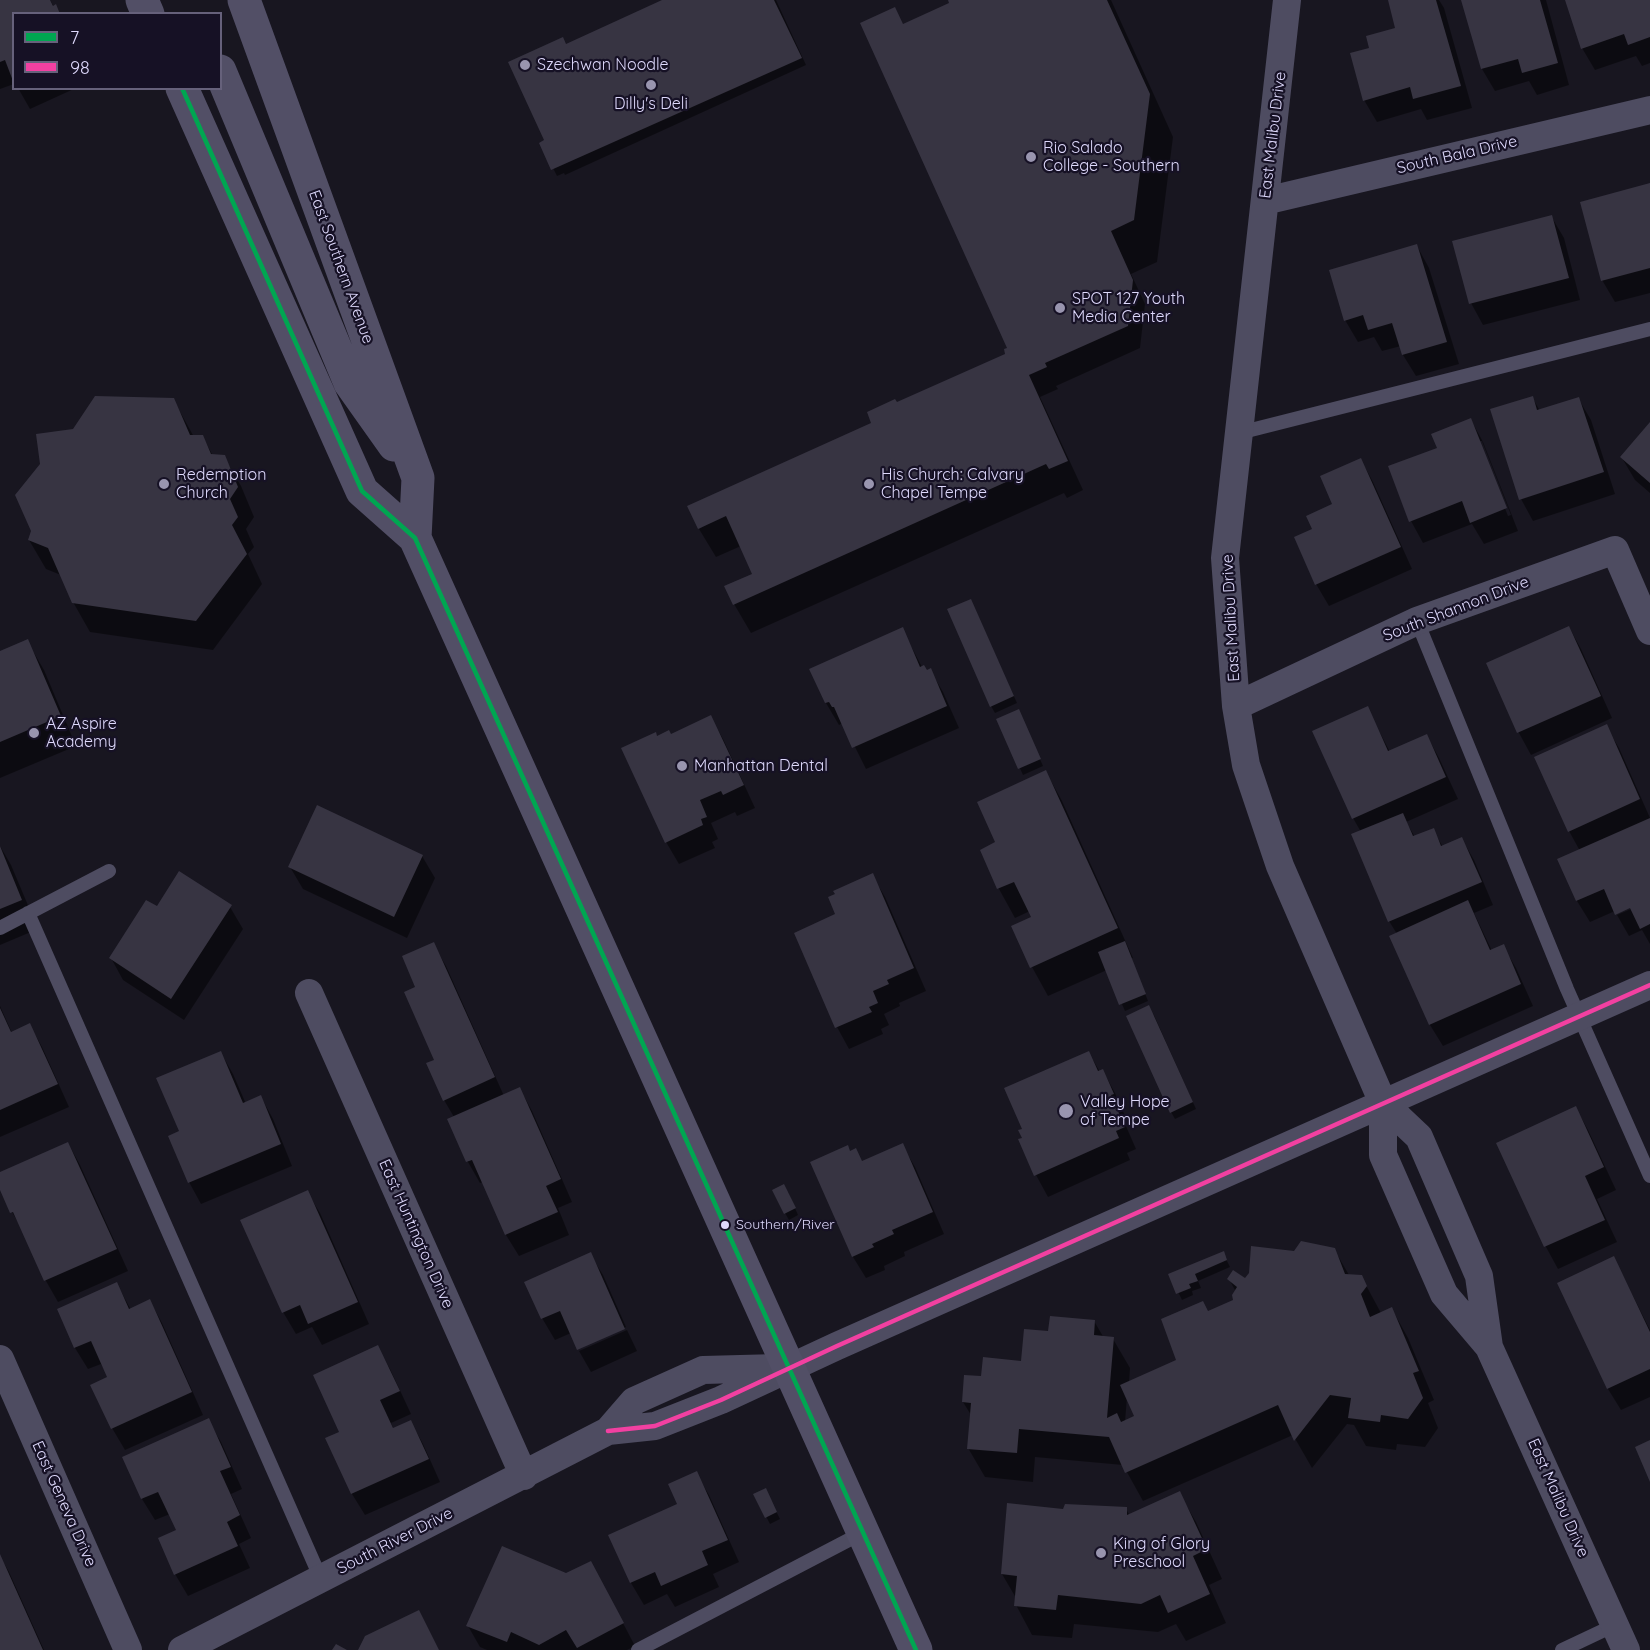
<!DOCTYPE html>
<html>
<head>
<meta charset="utf-8">
<style>
  body { margin:0 }
  #map { position:relative; width:1650px; height:1650px; overflow:hidden; background:#181620; font-family:Quicksand,sans-serif }
  canvas { display:block }
  .legend { position:absolute; left:12px; top:12px; width:210px; height:78px; box-sizing:border-box; background:#161125; border:2px solid #66617b; margin:0; padding:8px 10px; list-style:none; font-size:18px; color:#ded9fc }
  .legend li { display:flex; align-items:center; gap:12px; height:30px }
  .legend b { width:30px; border:2px solid #66617b }
</style>
</head>
<body>
<div id="map">
<canvas width="1650" height="1650"></canvas>
<ul class="legend">
<li><b style="height:8px;background:#00a651"></b>7</li>
<li><b style="height:8px;background:#f240a1"></b>98</li>
</ul>
</div>
<script>
const g = document.querySelector('canvas').getContext('2d');
g.lineJoin = 'round';
function fillPath(path, color) {
  g.fillStyle = color;
  g.fill(path, 'evenodd');
}
function toPath(rows) {
  const path = new Path2D();
  for (const r of rows) {
    path.moveTo(r[0], r[1]);
    for (let i = 2; i < r.length; i += 2) path.lineTo(r[i], r[i + 1]);
  }
  return path;
}
function trace(path, color, width, dash) {
  g.strokeStyle = color;
  g.lineWidth = width;
  g.lineCap = dash ? 'butt' : 'round';
  g.setLineDash(dash || []);
  g.stroke(path);
}
function label(font, color, halo, rows, align = 'center') {
  g.font = font + ' Quicksand,sans-serif';
  g.lineWidth = 4.5;
  g.setLineDash([]);
  g.textBaseline = 'middle';
  g.strokeStyle = halo;
  g.fillStyle = color;
  for (const [text, x, y, turn = 0] of rows) {
    g.save();
    g.translate(x, y);
    g.rotate((+turn || 0) * Math.PI / 180);
    g.textAlign = isNaN(turn) ? turn : align;
    if (halo) g.strokeText(text, 0, 0);
    g.fillText(text, 0, 0);
    g.restore();
  }
}
fillPath(toPath([
  [3,0,50,0,54,7,14,14,14,84,0,89,0,1],
  [666,0,776,0,806,65,565,175,564,173,557,176,541,144,549,152,566,46],
  [949,0,1111,0,1173,137,1157,262,1131,274,1145,304,1140,348,1056,386,1058,389,1040,397,1083,490,1067,498,1064,493,751,633,734,604,754,575,741,546,716,557,699,529,873,423,896,404,1007,354,1009,349,904,25,951,4],
  [1389,0,1439,0,1444,8,1472,108,1427,120,1421,109,1377,122,1364,100,1371,49,1397,29],
  [1462,0,1546,0,1569,85,1537,95,1529,81,1495,91,1482,69],
  [1566,0,1650,0,1650,63,1642,66,1636,56,1595,70,1582,48],
  [18,88,76,88,30,109],
  [1650,185,1650,293,1615,302,1602,280],
  [1551,216,1564,238,1580,300,1483,325,1471,303],
  [1417,246,1429,268,1459,364,1416,376,1403,355,1401,346,1382,351,1374,337,1358,342,1345,320],
  [1532,397,1540,411,1578,398,1591,420,1615,494,1533,521,1521,499],
  [173,399,194,437,203,437,213,456,224,457,241,486,254,517,246,529,254,547,248,554,262,584,213,650,90,632,73,602,61,575,46,569,29,540,74,430],
  [1471,420,1483,442,1518,531,1484,544,1472,524,1423,543,1411,521,1439,449],
  [1479,441,1482,441,1511,515,1508,516],
  [1650,424,1650,493,1635,480,1622,458],
  [1361,460,1373,482,1412,569,1329,606,1316,584,1314,530,1334,505],
  [974,607,1017,703,995,713,991,706],
  [1569,627,1581,649,1612,718,1531,755,1519,733,1488,664],
  [902,629,922,667,927,672,930,670,943,692,959,728,866,769,843,723,839,725,826,703],
  [27,641,44,670,76,746,0,778,0,653],
  [1367,708,1390,752,1427,736,1439,758,1458,799,1406,822,1415,837,1433,830,1443,847,1462,839,1474,860,1493,905,1474,913,1492,951,1503,946,1516,968,1533,1006,1443,1046,1430,1025,1391,936,1397,934,1389,921,1361,832,1353,818],
  [711,717,723,739,755,808,737,816,735,812,711,823,718,839,712,842,715,848,679,864,666,842,657,737,670,736],
  [1022,718,1043,766,1023,775,998,720],
  [1606,726,1619,748,1650,818,1650,944,1642,930,1629,936,1617,915,1638,906,1615,911,1590,922,1577,901,1559,860,1580,851,1569,831],
  [1046,772,1062,801,1133,958,1131,958,1148,1001,1125,1011,1107,970,1048,996,1032,967,1033,918,1030,911,1015,918,999,889,982,850,997,843],
  [0,846,11,865,38,929,0,945],
  [422,856,435,878,407,938,303,889,290,867],
  [872,875,885,897,926,991,899,1003,900,1006,884,1014,889,1025,881,1029,883,1034,849,1049,837,1027,837,915],
  [230,907,243,929,184,1020,123,980,111,958,157,908],
  [433,944,446,966,504,1096,520,1089,532,1111,572,1202,558,1208,569,1235,519,1256,506,1235,483,1182,480,1183,468,1162,449,1119,454,1117,444,1100,417,988],
  [0,1006,12,1033,30,1025,42,1047,69,1107,0,1137],
  [1153,1013,1196,1109,1175,1119,1171,1112],
  [221,1053,233,1074,246,1104,261,1097,273,1119,292,1166,201,1204,189,1182,181,1132],
  [1089,1053,1100,1072,1103,1071,1115,1093,1125,1116,1122,1117,1136,1149,1127,1153,1130,1160,1048,1197,1036,1175,1024,1138,1024,1129],
  [1576,1108,1588,1130,1616,1190,1597,1199,1617,1242,1558,1269,1546,1247,1498,1143],
  [68,1143,80,1165,128,1271,58,1302,46,1281,25,1234,12,1212,0,1186,0,1174],
  [902,1145,915,1167,944,1234,904,1252,905,1256,884,1266,885,1270,866,1278,853,1257,812,1163,862,1162],
  [307,1192,320,1213,369,1324,322,1345,312,1327,296,1334,283,1312],
  [788,1192,798,1215,789,1220,785,1213],
  [1334,1249,1349,1275,1361,1276,1381,1313,1392,1309,1408,1338,1434,1400,1428,1403,1438,1428,1425,1447,1397,1444,1396,1450,1366,1446,1354,1425,1347,1424,1312,1468,1293,1435,1143,1501,1123,1465,1035,1457,1033,1482,985,1477,968,1448,971,1415,963,1402,982,1378,1022,1362,1050,1333,1094,1321,1104,1338,1113,1339,1130,1368,1129,1383,1178,1361,1208,1313,1235,1301,1236,1292,1229,1279,1245,1281,1295,1252],
  [1127,1397,1136,1417,1125,1422],
  [1223,1253,1230,1267,1198,1281,1201,1288,1192,1291,1193,1295,1182,1300,1170,1275],
  [590,1254,603,1275,626,1327,578,1348,571,1333,555,1340,542,1318],
  [1614,1258,1650,1330,1650,1397,1621,1410,1608,1389,1559,1284],
  [117,1284,131,1310,150,1301,162,1323,203,1415,125,1450,112,1428,109,1378,101,1364,88,1369,75,1348,59,1310],
  [627,1330,637,1351,591,1372,579,1351],
  [378,1347,390,1369,411,1414,391,1423,394,1430,411,1422,423,1444,440,1482,365,1515,352,1494,327,1439,341,1433],
  [208,1420,221,1442,242,1489,231,1494,251,1538,239,1544,250,1568,188,1596,175,1574,178,1531,170,1514,155,1520,142,1499],
  [696,1473,709,1495,739,1562,713,1574,719,1587,675,1607,667,1594,644,1605,631,1583,610,1536,679,1505],
  [1179,1493,1196,1522,1222,1579,1209,1585,1226,1623,1186,1641,1176,1624,1158,1632,1074,1624,1072,1638,1032,1635,1016,1605,1016,1598,1002,1574,1063,1511,1126,1509,1130,1516],
  [755,1495,769,1497,780,1519,770,1524],
  [0,1556,9,1572,44,1650,0,1650],
  [566,1574,603,1585,635,1646,627,1650,487,1650,480,1647,468,1626]
]), '#0007');
fillPath(toPath([
  [0,0,50,0,53,6,56,4,60,14,14,14,13,81,5,60,0,62],
  [662,0,774,0,802,58,551,170,539,143,544,140,508,62,563,37,566,44],
  [948,0,1107,0,1150,94,1134,220,1111,231,1133,280,1128,326,1045,363,1047,367,1029,375,1068,461,1049,469,1046,464,733,605,724,586,752,574,726,516,698,529,687,506,871,423,867,412,895,399,897,402,1005,354,1004,349,1007,348,860,23,895,7,903,24,949,3],
  [1388,0,1436,0,1461,86,1413,99,1410,87,1363,101,1350,53,1369,48,1366,36,1395,28],
  [1461,0,1540,0,1558,63,1522,73,1518,59,1481,69],
  [1565,0,1650,0,1650,37,1628,45,1624,34,1581,49],
  [1650,183,1650,268,1601,281,1580,202],
  [1552,215,1569,278,1469,304,1452,241],
  [1417,244,1447,342,1402,355,1392,323,1368,330,1363,315,1344,321,1329,270],
  [95,396,174,398,190,435,203,435,211,454,225,455,238,487,230,499,238,517,232,525,247,554,196,621,72,603,48,548,28,540,31,531,15,495,40,464,36,434,73,429],
  [1533,396,1537,410,1579,397,1604,472,1519,500,1490,409],
  [1471,418,1507,508,1470,523,1462,501,1409,522,1388,466,1437,448,1431,434],
  [1650,422,1650,483,1620,457],
  [1361,458,1401,547,1315,585,1294,537,1312,529,1306,516,1332,504,1320,476],
  [971,599,1014,696,990,707,947,609],
  [1569,626,1601,696,1517,733,1486,663],
  [903,627,920,667,924,665,927,670,931,668,947,706,852,748,834,707,832,707,829,702,825,703,809,669],
  [28,639,61,716,0,742,0,651],
  [1368,706,1388,751,1427,734,1446,777,1352,819,1312,731],
  [1019,709,1041,759,1018,769,996,719],
  [711,715,744,785,723,795,721,791,700,800,707,817,701,819,703,825,665,843,621,748,656,732,657,736,669,730,671,734],
  [1607,724,1640,799,1568,832,1534,757],
  [1046,770,1118,928,1030,968,1011,926,1031,917,1014,882,997,889,980,850,995,842,977,802],
  [317,805,423,855,394,917,288,867],
  [1403,813,1413,836,1434,828,1441,846,1462,837,1482,882,1388,922,1351,834],
  [1650,818,1650,924,1640,929,1630,908,1615,915,1604,889,1576,901,1557,859],
  [0,846,22,900,0,909],
  [179,871,232,905,171,999,109,958,146,900,157,906],
  [873,873,914,968,887,980,889,984,873,991,878,1003,869,1007,872,1012,835,1028,794,933,835,914,828,897,835,894,833,891],
  [1468,900,1490,950,1504,944,1521,984,1429,1025,1389,936],
  [1125,941,1146,994,1119,1005,1098,952],
  [434,942,495,1077,443,1101,426,1063,434,1060,404,992,415,987,402,956],
  [1149,1005,1193,1102,1170,1113,1126,1016],
  [0,1008,11,1032,30,1023,58,1084,0,1110],
  [221,1051,243,1103,261,1095,281,1144,188,1183,168,1136,179,1131,156,1078],
  [1089,1051,1098,1071,1103,1069,1114,1094,1111,1095,1125,1127,1116,1131,1119,1138,1034,1176,1018,1139,1022,1138,1018,1130,1022,1129,1004,1088],
  [520,1087,561,1179,546,1186,558,1212,505,1235,472,1160,466,1162,447,1119],
  [1576,1106,1604,1167,1585,1176,1605,1220,1544,1247,1496,1143],
  [68,1142,117,1249,44,1281,13,1212,10,1213,0,1190,0,1172],
  [903,1143,933,1212,892,1230,894,1234,872,1244,874,1247,852,1257,810,1162,848,1145,850,1151,856,1148,862,1161],
  [784,1184,796,1208,784,1214,772,1190],
  [308,1190,358,1302,308,1324,300,1305,282,1313,240,1220],
  [1301,1241,1335,1248,1345,1274,1362,1275,1367,1286,1361,1294,1370,1317,1392,1307,1419,1371,1413,1373,1423,1398,1408,1419,1381,1415,1380,1422,1348,1418,1351,1398,1330,1395,1294,1441,1278,1405,1125,1473,1109,1437,1019,1429,1017,1453,967,1449,971,1403,962,1402,964,1375,981,1376,983,1357,1021,1361,1024,1329,1048,1331,1050,1316,1095,1320,1094,1335,1114,1337,1107,1418,1117,1413,1121,1422,1134,1416,1120,1385,1176,1360,1161,1319,1203,1301,1208,1311,1233,1300,1232,1295,1237,1287,1227,1279,1233,1270,1245,1278,1249,1273,1251,1246,1294,1251],
  [1224,1251,1227,1260,1195,1274,1198,1281,1189,1284,1191,1288,1176,1294,1168,1274],
  [591,1252,625,1329,577,1350,560,1311,541,1319,524,1282],
  [1614,1256,1650,1332,1650,1369,1607,1389,1557,1283],
  [117,1282,129,1309,150,1299,192,1392,111,1429,90,1385,107,1377,91,1341,74,1348,57,1309],
  [378,1345,400,1391,380,1400,393,1428,411,1420,429,1459,351,1494,325,1438,339,1432,313,1375],
  [209,1418,231,1467,220,1471,240,1515,227,1522,238,1546,174,1575,158,1538,176,1530,158,1492,141,1499,122,1457],
  [1650,1440,1650,1482,1635,1447],
  [697,1471,728,1540,702,1551,708,1565,661,1586,655,1572,630,1583,608,1535,677,1504,668,1484],
  [766,1488,777,1512,765,1518,753,1494],
  [1180,1491,1207,1549,1193,1556,1210,1594,1168,1613,1160,1595,1141,1604,1058,1595,1056,1610,1014,1606,1017,1576,1001,1574,1007,1503,1063,1509,1065,1504,1127,1507,1127,1515],
  [502,1546,566,1573,591,1561,624,1623,577,1648,566,1630,539,1645,511,1632,507,1642,466,1626],
  [0,1554,43,1650,0,1650],
  [419,1610,439,1650,358,1650,365,1636],
  [336,1644,347,1650,332,1650]
]), '#373442');
trace(toPath([
  [1239,433,1650,329],
  [1417,621,1567,989,1650,1176],
  [28,913,321,1579],
  [0,928,109,871],
  [638,1650,864,1532],
  [1562,1650,1615,1625]
]), '#4e4c61', 14);
trace(toPath([
  [1287,0,1225,558,1236,706,1246,765,1280,866,1383,1103,1419,1137,1479,1276,1489,1347,1626,1650],
  [1265,201,1650,110],
  [1236,706,1417,621,1615,550,1650,631],
  [309,993,524,1476],
  [1383,1103,1383,1155,1444,1294,1489,1347],
  [0,1359,128,1650],
  [608,1431,655,1426,721,1400,837,1346,1650,985],
  [182,1650,608,1431,634,1401,703,1370,778,1368]
]), '#4e4c61', 28);
trace(toPath([
  [142,0,148,14],
  [244,0,418,478,415,538],
  [220,71,350,383,394,445],
  [182,88,362,491,415,538,916,1650]
]), '#524f66', 33);
trace(toPath([
  [182,88,362,491,415,538,916,1650]
]), '#00a651', 4.5);
trace(toPath([
  [608,1431,655,1426,721,1400,837,1346,1650,985]
]), '#f240a1', 4.5);
for (const [x, y, r, color] of [
  [525,65,6,"#9995af"],
  [651,85,6,"#9995af"],
  [1031,157,6,"#9995af"],
  [1060,308,6,"#9995af"],
  [164,484,6,"#9995af"],
  [869,484,6,"#9995af"],
  [34,733,6,"#9995af"],
  [682,766,6,"#9995af"],
  [1066,1111,8,"#9995af"],
  [725,1225,5,"#ded9fc"],
  [1101,1553,6,"#9995af"]
]) {
  const dot = new Path2D();
  dot.arc(x, y, r, 0, 2 * Math.PI);
  g.fillStyle = color;
  g.fill(dot);
  trace(dot, '#161125', 2);
}
label('14px', '#ded9fc', '#161125', [
  ["Southern/River",736,1225]
], 'left');
label('16px', '#ded9fc', '#161125', [
  ["Szechwan Noodle",537,65],
  ["Dilly's Deli",651,104,"center"],
  ["Rio Salado",1043,148],
  ["College - Southern",1043,166],
  ["SPOT 127 Youth",1072,299],
  ["Media Center",1072,317],
  ["Redemption",176,475],
  ["Church",176,493],
  ["His Church: Calvary",881,475],
  ["Chapel Tempe",881,493],
  ["AZ Aspire",46,724],
  ["Academy",46,742],
  ["Manhattan Dental",694,766],
  ["Valley Hope",1080,1102],
  ["of Tempe",1080,1120],
  ["King of Glory",1113,1544],
  ["Preschool",1113,1562]
], 'left');
label('16px', '#ded9fc', '#161125', [
  ["East Malibu Drive",1273,135,-83],
  ["South Bala Drive",1457,155,-13],
  ["East Southern Avenue",341,267,70],
  ["South Shannon Drive",1456,609,-21],
  ["East Malibu Drive",1231,618,-93],
  ["East Huntington Drive",416,1234,66],
  ["East Malibu Drive",1558,1498,66],
  ["East Geneva Drive",64,1504,66],
  ["South River Drive",395,1541,-27]
]);
</script>
</body>
</html>
